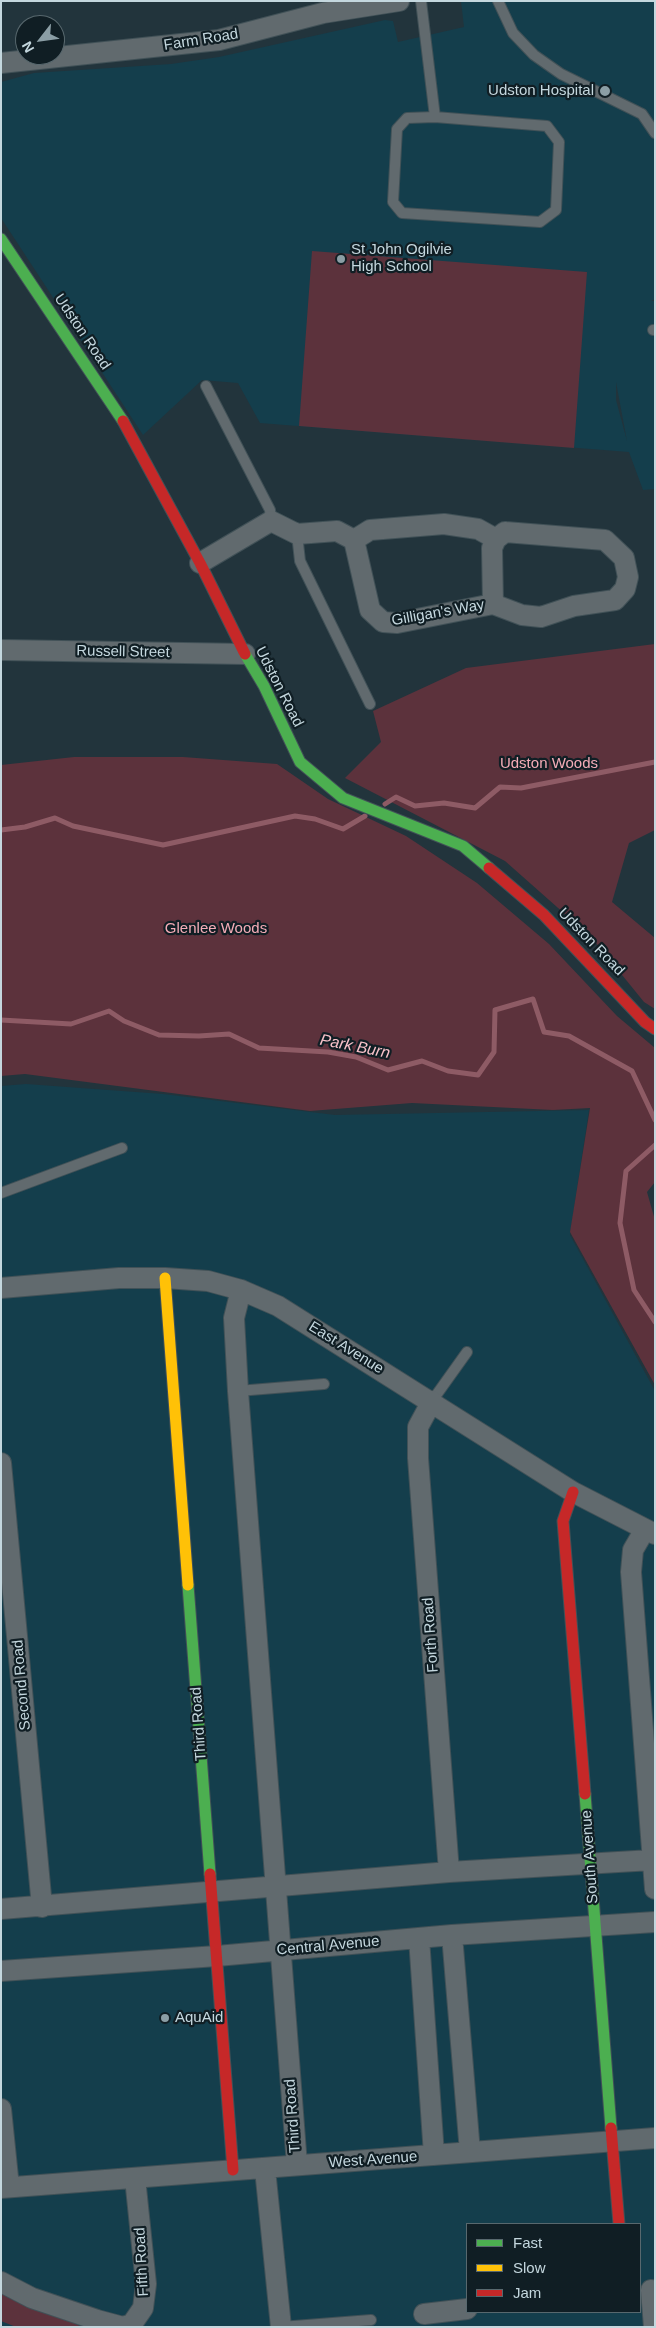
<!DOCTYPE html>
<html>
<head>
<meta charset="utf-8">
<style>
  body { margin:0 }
  #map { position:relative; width:656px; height:2328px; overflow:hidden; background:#22343c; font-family:Arial,sans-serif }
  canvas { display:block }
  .frame { position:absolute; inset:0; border:2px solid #c4d7de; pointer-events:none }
  .legend { position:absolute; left:466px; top:2223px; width:175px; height:90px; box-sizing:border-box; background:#101e24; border:1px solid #58686e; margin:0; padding:6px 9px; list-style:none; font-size:15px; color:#c4d7de }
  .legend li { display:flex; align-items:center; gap:10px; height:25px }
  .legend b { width:25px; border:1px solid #58686e }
  .north { position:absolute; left:15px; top:15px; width:50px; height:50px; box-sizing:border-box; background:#101e24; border:1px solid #58686e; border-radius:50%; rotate:240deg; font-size:14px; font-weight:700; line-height:20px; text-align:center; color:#c4d7de }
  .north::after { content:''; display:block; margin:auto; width:18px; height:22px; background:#8b9ea5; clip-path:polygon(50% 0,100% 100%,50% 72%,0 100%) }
</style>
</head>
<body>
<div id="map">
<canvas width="656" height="2328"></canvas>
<div class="frame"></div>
<ul class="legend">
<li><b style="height:6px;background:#4caf50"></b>Fast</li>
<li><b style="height:6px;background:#ffc107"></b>Slow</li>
<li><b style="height:6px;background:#c62828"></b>Jam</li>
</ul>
<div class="north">N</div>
</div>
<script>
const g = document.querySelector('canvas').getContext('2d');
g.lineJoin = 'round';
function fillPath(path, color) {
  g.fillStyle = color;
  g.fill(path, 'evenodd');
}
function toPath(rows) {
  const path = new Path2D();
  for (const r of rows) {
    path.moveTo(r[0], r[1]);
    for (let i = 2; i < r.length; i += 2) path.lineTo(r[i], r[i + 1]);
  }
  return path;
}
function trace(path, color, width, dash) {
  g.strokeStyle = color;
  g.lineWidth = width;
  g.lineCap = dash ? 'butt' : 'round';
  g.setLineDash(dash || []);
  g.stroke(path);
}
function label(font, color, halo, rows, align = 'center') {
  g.font = font + ' Arial,sans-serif';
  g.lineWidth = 4.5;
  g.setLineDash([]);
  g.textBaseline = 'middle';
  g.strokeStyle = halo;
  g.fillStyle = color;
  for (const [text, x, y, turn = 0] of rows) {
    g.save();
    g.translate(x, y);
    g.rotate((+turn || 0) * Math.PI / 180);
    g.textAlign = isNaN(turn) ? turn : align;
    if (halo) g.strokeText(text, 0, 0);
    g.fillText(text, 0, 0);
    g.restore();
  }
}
fillPath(toPath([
  [461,1,655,1,655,299,651,301,655,301,655,489,643,490,629,452,260,423,238,383,202,380,143,435,1,218,1,82,34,73,171,64,219,57,385,20,393,21,398,42,464,27],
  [616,382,627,441,616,400],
  [26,1084,163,1094,335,1115,589,1110,570,1235,655,1391,655,2327,7,2327,1,2325,1,1086],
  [467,2224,640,2224,640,2312,467,2312]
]), '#143e4c');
fillPath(toPath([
  [312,251,587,272,574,448,299,426],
  [655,644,655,830,629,843,612,902,655,938,655,1009,644,1002,592,938,505,861,345,778,381,742,373,711,466,668],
  [74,757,183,757,277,764,328,799,406,836,477,883,549,944,617,1016,655,1048,655,1182,647,1192,655,1220,655,1385,570,1232,590,1108,553,1110,412,1103,310,1111,25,1074,1,1076,1,765],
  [1,2287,82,2327,16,2327,1,2321]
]), '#5c323c');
trace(toPath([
  [385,804,396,797,415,806,444,803,475,808,500,787,521,788,655,762],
  [1,830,25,827,55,818,73,826,163,845,295,816,315,819,343,829,365,816],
  [1,1020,71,1024,109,1011,124,1021,159,1035,199,1036,229,1034,259,1048,328,1052,356,1057,388,1070,422,1061,448,1071,478,1075,494,1052,495,1010,533,999,544,1032,569,1036,632,1071,655,1120],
  [655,1145,626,1171,620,1223,634,1290,655,1322]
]), '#8e5b65', 5);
const lane = toPath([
  [421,1,435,117],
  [498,1,513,33,534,55,561,74,642,114,655,133],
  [435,117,547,126,559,142,556,210,540,222,402,213,393,202,397,129,407,118,435,117],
  [653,330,655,330],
  [206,386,270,510,271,521],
  [297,534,300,561,370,704],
  [1,1193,122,1148],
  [238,1391,324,1384],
  [432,1401,467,1352],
  [281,2327,371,2320]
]);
const street = toPath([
  [1,63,219,40,323,13,399,1],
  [505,532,605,540,624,558,628,577,625,589,615,600,574,606,541,617,522,615,493,604,492,548,496,539,505,532],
  [354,540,370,530,444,524,478,529,496,539],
  [200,563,271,521,297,534,337,531,354,540,370,610,383,622,397,623,493,604],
  [1,650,245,654],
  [1,1288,119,1278,165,1278,208,1281,241,1290,278,1306,573,1492,655,1534],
  [241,1290,234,1318,238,1391,297,2165],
  [432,1401,418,1427,418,1458,449,1872],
  [1,1463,42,1907],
  [644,1531,633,1550,631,1572,655,1889],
  [1,1909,449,1872,652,1860],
  [452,1935,470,2152],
  [419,1938,434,2155],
  [1,1971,217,1956,452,1935,655,1922],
  [1,2109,9,2187],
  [265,2169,281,2327],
  [1,2188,655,2138],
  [1,2282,32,2298,97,2320,123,2327,132,2324,143,2308,146,2284,135,2178],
  [651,2290,654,2327],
  [424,2314,467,2309]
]);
const fast = toPath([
  [1,239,123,421],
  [245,654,264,686,300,762,343,798,463,846,489,868],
  [188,1585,210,1874],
  [585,1794,611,2128]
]);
const slow = toPath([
  [165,1278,188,1585]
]);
const jam = toPath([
  [123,421,200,563,245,654],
  [489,868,544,915,645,1022,655,1029],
  [573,1492,563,1521,585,1794],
  [210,1874,233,2170],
  [611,2128,619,2224]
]);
trace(lane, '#415157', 12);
trace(street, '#415157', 22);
trace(fast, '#415157', 13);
trace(slow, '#415157', 13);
trace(jam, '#415157', 13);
trace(lane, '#616a6e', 10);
trace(street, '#616a6e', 20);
trace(fast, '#4caf50', 11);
trace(slow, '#ffc107', 11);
trace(jam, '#c62828', 11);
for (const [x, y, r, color] of [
  [605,91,6,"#8b9ea5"],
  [341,259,5,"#8b9ea5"],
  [165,2018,5,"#8b9ea5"]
]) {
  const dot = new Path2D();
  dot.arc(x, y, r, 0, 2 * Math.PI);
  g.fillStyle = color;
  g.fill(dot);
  trace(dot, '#101e24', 2);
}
label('15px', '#c4d7de', '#101e24', [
  ["Farm Road",201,40,-9],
  ["Udston Road",82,332,56],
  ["Gilligan's Way",438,613,-10],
  ["Russell Street",123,652,1],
  ["Udston Road",279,687,63],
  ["Udston Road",591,942,46],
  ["East Avenue",346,1348,32],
  ["Forth Road",431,1635,-94],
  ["Second Road",22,1685,-95],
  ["Third Road",199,1724,-94],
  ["South Avenue",590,1857,-94],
  ["Central Avenue",328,1946,-5],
  ["Third Road",293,2116,-94],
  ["West Avenue",373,2160,-4],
  ["Fifth Road",142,2262,-93]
]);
label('15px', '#c4d7de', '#101e24', [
  ["Udston Hospital",594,91,"right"],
  ["St John Ogilvie",351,250],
  ["High School",351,267],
  ["AquAid",175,2018]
], 'left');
label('15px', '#f4acb7', '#101e24', [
  ["Udston Woods",549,764],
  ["Glenlee Woods",216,929]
]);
label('italic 16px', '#f9c2ca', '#101e24', [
  ["Park Burn",355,1047,11]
]);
</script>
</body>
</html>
